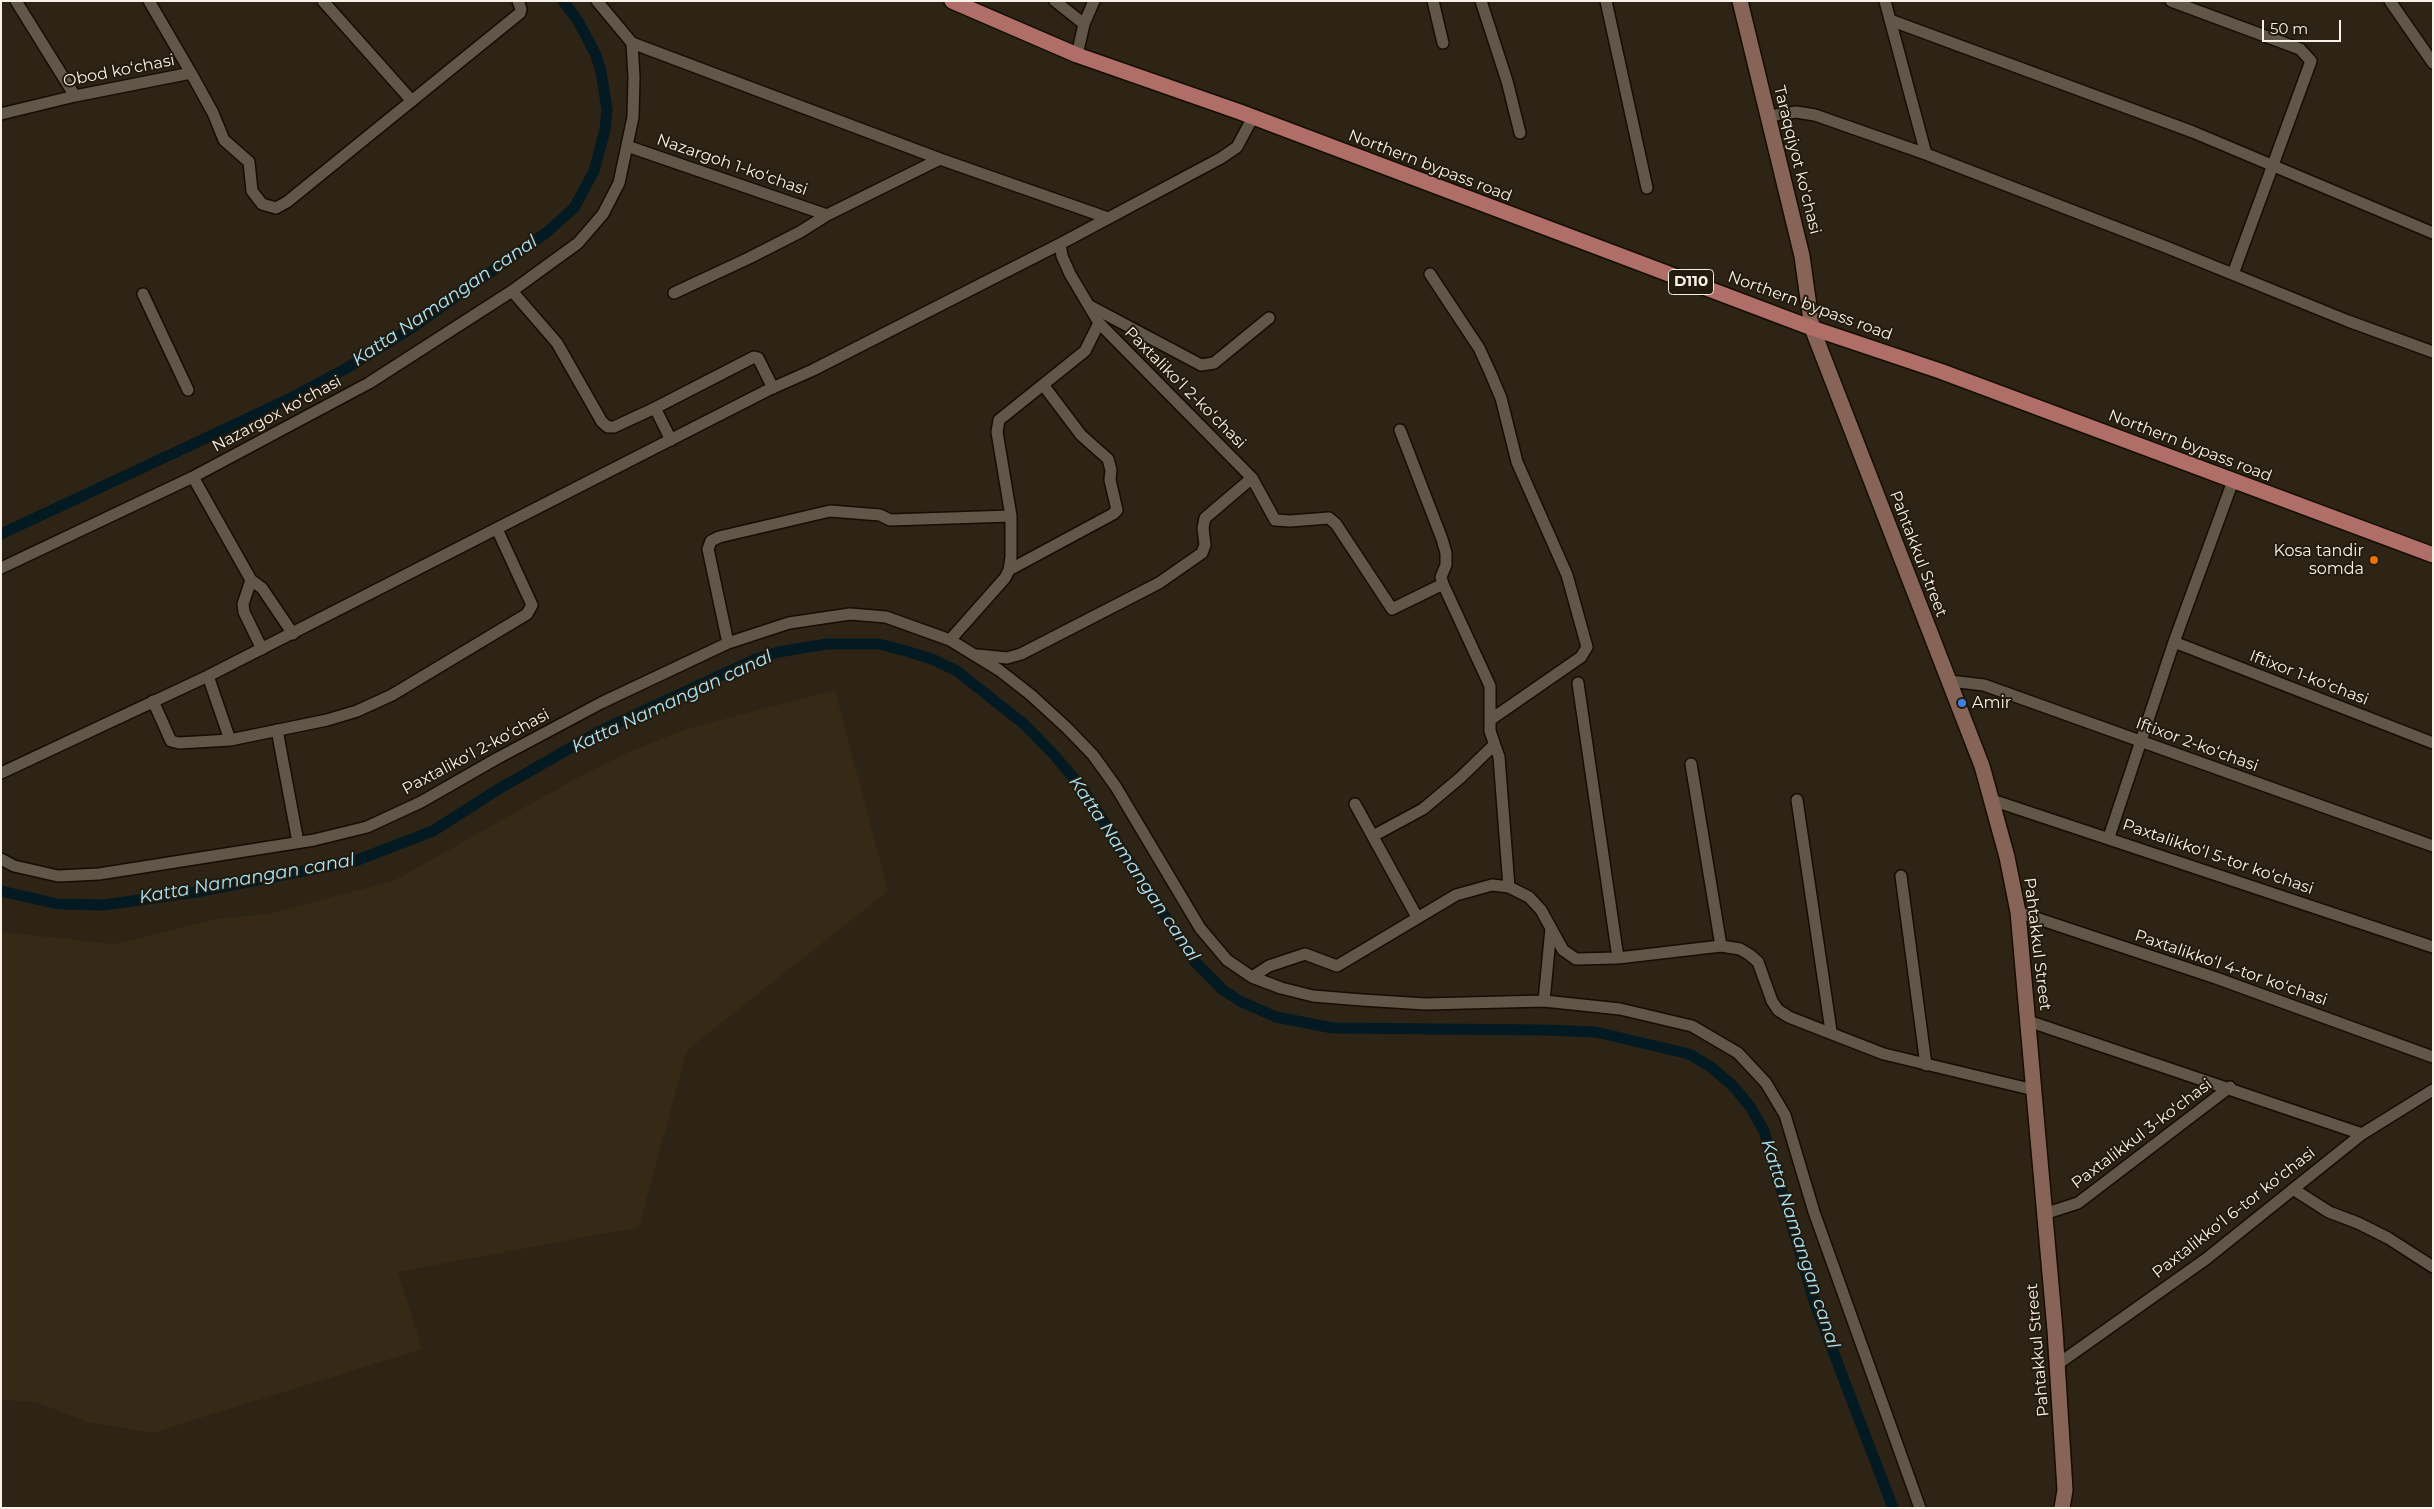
<!DOCTYPE html>
<html>
<head>
<meta charset="utf-8">
<style>
  body { margin:0 }
  #map { position:relative; width:2434px; height:1509px; overflow:hidden; background:#2d2416; font-family:Montserrat,sans-serif }
  canvas { display:block }
  .frame { position:absolute; inset:0; border:2px solid #f7f1e8; pointer-events:none }
  .scale { position:absolute; left:2262px; top:20px; width:79px; height:22px; box-sizing:border-box; border:2px solid #f7f1e8; border-top:0; padding-left:6px; font-size:15px; line-height:18px; white-space:nowrap; color:#f7f1e8; -webkit-text-stroke:4px #231b0d; paint-order:stroke }
</style>
</head>
<body>
<div id="map">
<canvas width="2434" height="1509"></canvas>
<div class="frame"></div>
<div class="scale">50 m</div>
</div>
<script>
const g = document.querySelector('canvas').getContext('2d');
g.lineJoin = 'round';
function fillPath(path, color) {
  g.fillStyle = color;
  g.fill(path, 'evenodd');
}
function toPath(rows) {
  const path = new Path2D();
  for (const r of rows) {
    path.moveTo(r[0], r[1]);
    for (let i = 2; i < r.length; i += 2) path.lineTo(r[i], r[i + 1]);
  }
  return path;
}
function trace(path, color, width, dash) {
  g.strokeStyle = color;
  g.lineWidth = width;
  g.lineCap = dash ? 'butt' : 'round';
  g.setLineDash(dash || []);
  g.stroke(path);
}
function label(font, color, halo, rows, align = 'center') {
  g.font = font + ' Montserrat,sans-serif';
  g.lineWidth = 4;
  g.setLineDash([]);
  g.textBaseline = 'middle';
  g.strokeStyle = halo;
  g.fillStyle = color;
  for (const [text, x, y, turn = 0] of rows) {
    g.save();
    g.translate(x, y);
    g.rotate((+turn || 0) * Math.PI / 180);
    g.textAlign = isNaN(turn) ? turn : align;
    if (halo) g.strokeText(text, 0, 0);
    g.fillText(text, 0, 0);
    g.restore();
  }
}
fillPath(toPath([
  [835,690,888,891,687,1050,639,1227,398,1272,422,1349,152,1433,88,1422,35,1402,1,1400,1,932,115,944,220,918,268,914,393,881,577,778,629,752,686,729]
]), '#362915');
trace(toPath([
  [1,534,287,400,347,368,413,327,546,233,574,208,594,171,605,130,607,110,601,71,595,53,578,21,563,1],
  [1,891,58,904,104,905,196,892,355,861,433,831,497,790,598,732,756,659,778,652,827,644,879,644,906,651,932,659,957,671,1025,725,1055,756,1082,788,1195,962,1223,990,1240,1001,1276,1017,1333,1028,1543,1030,1596,1032,1689,1054,1711,1067,1734,1087,1751,1108,1764,1131,1815,1304,1893,1508]
]), '#041a22', 11);
const street = toPath([
  [16,1,75,96],
  [323,1,412,101],
  [1055,1,1084,24],
  [1433,1,1443,43],
  [1481,1,1507,81,1520,133],
  [1606,1,1647,188],
  [1885,1,1926,154],
  [2171,1,2300,49,2311,61,2233,274],
  [2390,1,2433,63],
  [1890,20,2193,132,2433,233],
  [632,43,940,159,1108,218],
  [1077,55,1084,24,1094,1],
  [191,73,213,113,224,140,249,162,252,191,262,204,276,208,287,202,520,13,521,9,518,1],
  [1,114,75,96,191,73,149,1],
  [1769,116,1796,112,1815,115,1926,154,2166,247,2348,321,2433,352],
  [627,146,827,215],
  [1060,244,1062,256,1070,274,1099,323,1252,478,1275,520,1290,521,1329,518,1336,524,1392,609,1443,584],
  [1430,274,1479,348,1490,372,1501,398,1517,462,1567,575,1587,647,1581,657,1490,720],
  [512,291,557,343,602,422,608,427,614,427,655,408,671,440],
  [674,293,749,258,800,232,827,215,940,159],
  [143,294,188,390],
  [1090,306,1201,365,1214,363,1269,318],
  [655,408,754,357,758,358,773,388],
  [1400,430,1442,539,1446,553,1446,565,1441,577,1443,584,1490,686,1490,731,1499,757,1509,887],
  [193,477,251,580,243,604,244,612,262,649],
  [1,568,193,477,369,383,512,291,578,243,603,214,619,183,633,117,634,77,632,43,597,1],
  [1009,570,1113,514,1117,510,1110,480,1111,470,1108,459,1081,435,1044,386],
  [251,580,262,588,293,634],
  [950,640,1005,578,1009,570,1011,557,1011,516,997,432,999,420,1085,351,1099,323],
  [2174,642,2433,743],
  [728,643,708,549,711,541,719,537,830,511,880,515,890,520,1011,516],
  [978,655,1007,658,1021,654,1159,583,1202,553,1205,545,1203,528,1205,518,1252,478],
  [208,676,230,740],
  [1950,681,1984,685,2433,846],
  [1578,683,1618,958],
  [153,701,171,741,179,743,230,740,327,720,357,711,392,695,527,614,532,605,497,529],
  [277,730,298,842],
  [1691,764,1721,946],
  [1,773,208,676,768,390,813,370,1060,244,1221,158,1237,147,1253,117],
  [1797,800,1831,1031],
  [1992,800,2433,947],
  [1355,804,1417,917],
  [1373,836,1423,809,1460,778,1494,745],
  [2109,837,2174,642,2233,481],
  [1,859,14,866,58,876,99,874,314,840,367,827,421,802,496,759,601,703,728,643,789,623,850,614,886,617,950,640,999,670,1031,695,1067,728,1093,755,1116,787,1200,928,1227,960,1252,977,1281,988,1313,996,1362,1000,1425,1004,1544,1001,1620,1009,1692,1026,1738,1053,1766,1083,1785,1115,1814,1212,1920,1508],
  [1901,876,1926,1065],
  [2018,912,2216,978,2433,1057],
  [1252,977,1269,966,1305,954,1337,966,1456,895,1492,885,1509,887,1529,897,1541,910,1563,950,1576,959,1618,958,1721,946,1740,949,1750,955,1758,962,1772,1001,1778,1010,1789,1017,1884,1054,2034,1090],
  [1544,1001,1551,928],
  [2028,1021,2362,1134],
  [2293,1189,2329,1212,2358,1223,2388,1238,2433,1267],
  [2044,1214,2078,1203,2230,1087],
  [2058,1364,2206,1259,2362,1134,2433,1090]
]);
const secondary = toPath([
  [1740,1,1802,256,1812,328,1982,766,2007,857,2018,912,2055,1330,2065,1490,2062,1508]
]);
const primary = toPath([
  [952,1,1077,55,1240,112,1812,328,1940,371,2433,555]
]);
trace(street, '#150d02', 14);
trace(secondary, '#150d02', 18);
trace(primary, '#150d02', 18);
trace(street, '#615748', 11);
trace(secondary, '#886358', 15);
trace(primary, '#b06e68', 15);
for (const [x, y, r, color] of [
  [2374,560,5,"#e8710a"],
  [1962,703,5,"#3f7fe0"]
]) {
  const dot = new Path2D();
  dot.arc(x, y, r, 0, 2 * Math.PI);
  g.fillStyle = color;
  g.fill(dot);
  trace(dot, '#231b0d', 2);
}
for (const [x, y, w] of [
  [1691,282,45]
]) {
  const box = new Path2D();
  box.roundRect(x - w / 2, y - 12.5, w, 25, 4);
  g.fillStyle = '#231b0d';
  g.fill(box);
  trace(box, '#f7f1e8', 1);
}
label('bold 15px', '#f7f1e8', null, [
  ["D110",1691,282]
]);
label('16px', '#f7f1e8', '#231b0d', [
  ["Obod koʻchasi",119,71,-11],
  ["Taraqqiyot koʻchasi",1797,160,76],
  ["Nazargoh 1-koʻchasi",732,165,19],
  ["Northern bypass road",1430,166,21],
  ["Northern bypass road",1810,306,20],
  ["Paxtalikoʻl 2-koʻchasi",1185,388,45],
  ["Nazargox koʻchasi",277,414,-28],
  ["Northern bypass road",2190,446,21],
  ["Pahtakkul Street",1918,554,69],
  ["Iftixor 1-koʻchasi",2309,678,21],
  ["Iftixor 2-koʻchasi",2197,745,20],
  ["Paxtalikoʻl 2-koʻchasi",476,752,-28],
  ["Paxtalikkoʻl 5-tor koʻchasi",2218,857,19],
  ["Pahtakkul Street",2037,944,83],
  ["Paxtalikkoʻl 4-tor koʻchasi",2231,968,19],
  ["Paxtalikkul 3-koʻchasi",2142,1134,-37],
  ["Paxtalikkoʻl 6-tor koʻchasi",2234,1213,-38],
  ["Pahtakkul Street",2038,1350,-95]
]);
label('16px', '#f7f1e8', '#231b0d', [
  ["Kosa tandir",2364,551],
  ["somda",2364,569],
  ["Amir",1972,703,"left"]
], 'right');
label('italic 18px', '#abe6fd', '#231b0d', [
  ["Katta Namangan canal",445,301,-34],
  ["Katta Namangan canal",672,702,-25],
  ["Katta Namangan canal",1134,869,56],
  ["Katta Namangan canal",247,879,-10],
  ["Katta Namangan canal",1800,1244,72]
]);
</script>
</body>
</html>
